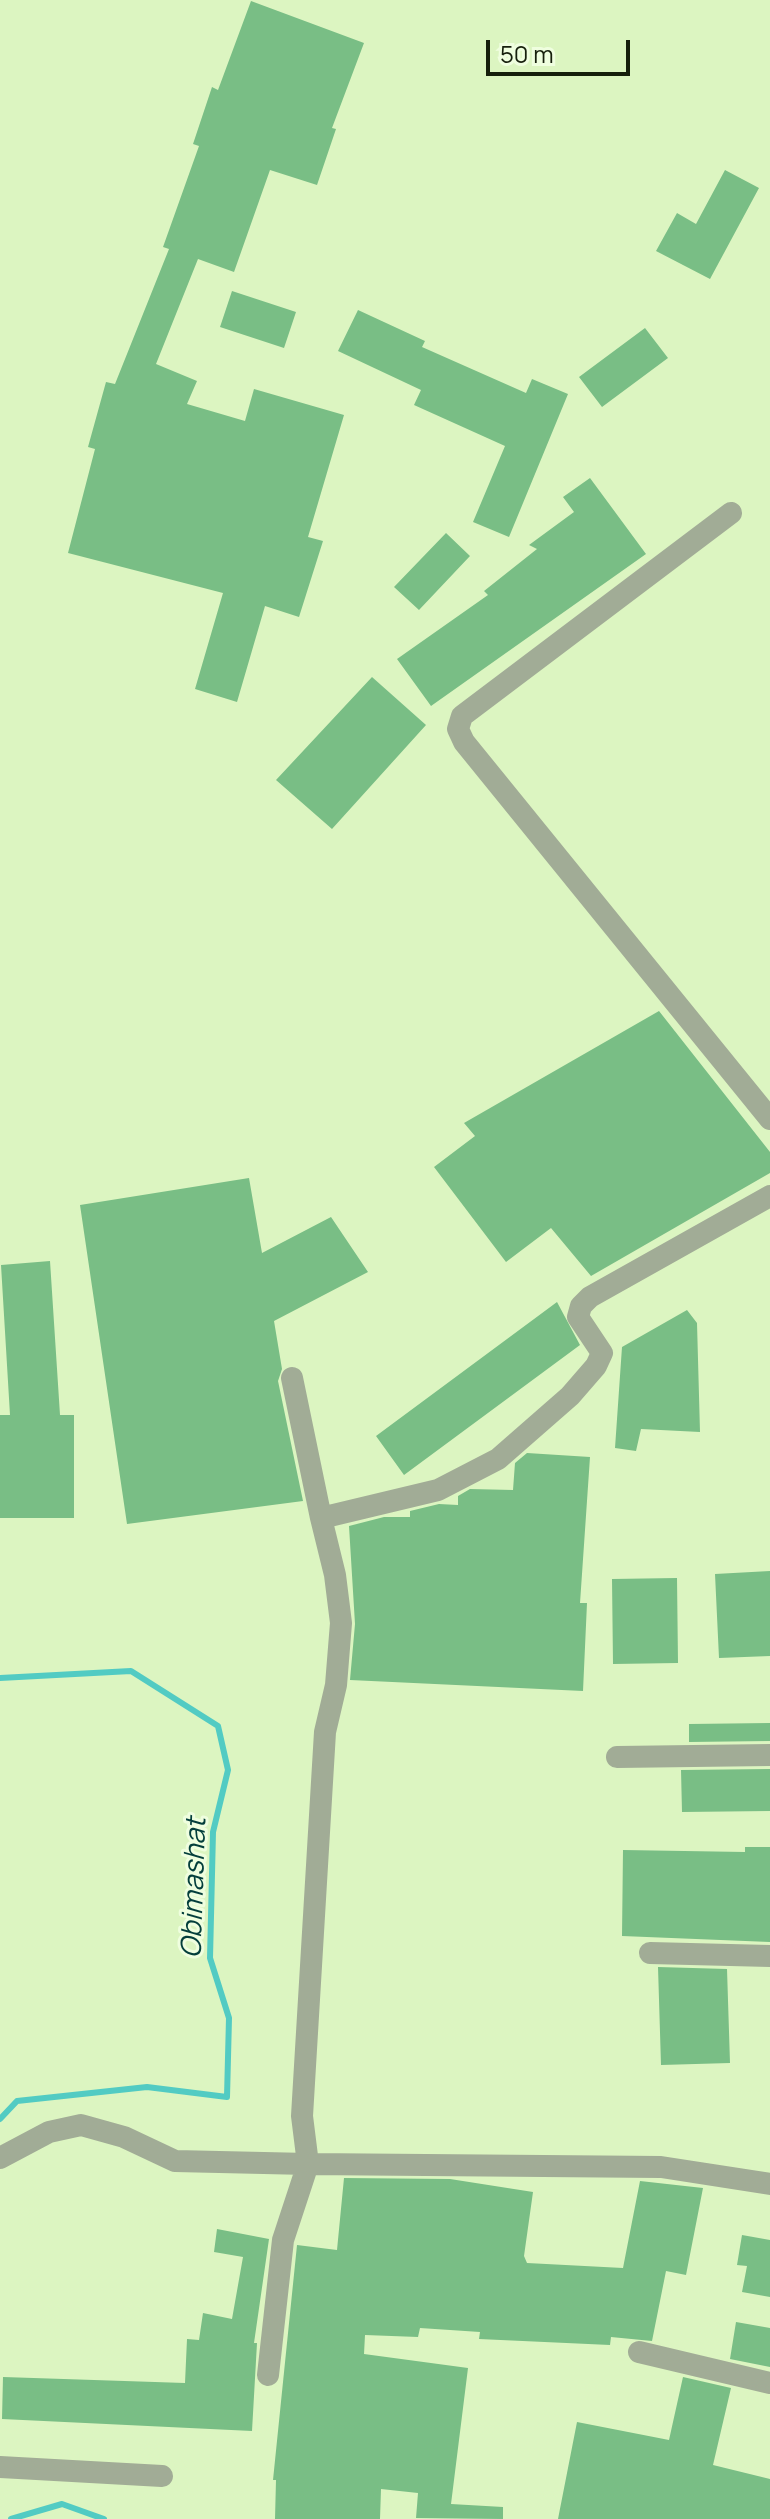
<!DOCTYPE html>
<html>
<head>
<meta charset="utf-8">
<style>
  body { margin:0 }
  #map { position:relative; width:770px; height:2519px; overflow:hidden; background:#dcf5c1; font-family:Manrope,sans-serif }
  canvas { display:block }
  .scale { position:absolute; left:486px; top:40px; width:144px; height:36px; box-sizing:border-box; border:4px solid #161f0c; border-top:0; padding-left:10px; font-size:24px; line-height:28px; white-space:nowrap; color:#161f0c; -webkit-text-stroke:6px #effedf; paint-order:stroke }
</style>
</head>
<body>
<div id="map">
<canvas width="770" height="2519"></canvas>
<div class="scale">50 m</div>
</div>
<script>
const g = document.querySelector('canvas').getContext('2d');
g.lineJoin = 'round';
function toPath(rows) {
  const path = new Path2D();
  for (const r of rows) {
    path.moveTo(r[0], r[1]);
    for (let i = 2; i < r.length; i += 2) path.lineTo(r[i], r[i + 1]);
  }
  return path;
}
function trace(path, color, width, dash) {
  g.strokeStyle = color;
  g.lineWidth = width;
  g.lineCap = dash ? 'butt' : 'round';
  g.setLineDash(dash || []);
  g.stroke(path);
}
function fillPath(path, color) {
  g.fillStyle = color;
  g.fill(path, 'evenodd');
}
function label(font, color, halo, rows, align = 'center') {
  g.font = font + ' Manrope,sans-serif';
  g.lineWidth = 6;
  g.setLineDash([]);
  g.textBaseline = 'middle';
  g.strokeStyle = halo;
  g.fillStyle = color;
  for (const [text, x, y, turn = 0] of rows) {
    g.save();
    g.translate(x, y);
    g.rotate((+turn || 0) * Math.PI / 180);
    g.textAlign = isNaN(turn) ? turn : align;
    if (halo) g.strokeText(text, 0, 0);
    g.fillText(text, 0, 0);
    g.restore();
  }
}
trace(toPath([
  [0,1678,131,1671,218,1726,228,1770,213,1832,210,1958,229,2018,227,2097,147,2087,17,2101,0,2119],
  [11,2519,62,2504,104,2519]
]), '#52cbc3', 6);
fillPath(toPath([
  [251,1,364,43,332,128,336,129,317,185,270,170,234,272,198,259,156,364,197,381,187,404,245,421,254,389,344,415,308,537,323,541,299,617,265,606,237,702,195,689,223,593,68,553,95,449,88,447,106,382,115,384,169,249,163,247,199,146,193,144,212,87,218,90],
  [725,170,759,188,710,279,656,251,677,213,696,224],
  [232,291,296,312,284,348,220,327],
  [358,310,425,341,422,347,526,393,532,379,568,394,509,537,473,522,505,446,414,405,421,390,338,351],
  [645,328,668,358,602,407,579,377],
  [590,478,646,554,431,706,397,659,488,595,484,591,537,549,529,545,574,512,563,497],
  [446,533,470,556,419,610,394,587],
  [372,677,426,725,332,829,276,780],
  [659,1011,770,1152,770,1173,591,1276,551,1228,506,1262,434,1167,475,1136,464,1123],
  [249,1178,262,1253,331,1217,368,1272,274,1321,282,1369,278,1381,303,1501,127,1524,80,1205],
  [50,1261,60,1415,74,1415,74,1518,0,1518,0,1415,10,1415,1,1265],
  [557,1302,580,1345,404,1475,376,1436],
  [687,1310,697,1323,700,1432,641,1429,636,1451,615,1448,622,1347],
  [527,1453,590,1457,580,1603,587,1603,583,1691,350,1680,355,1624,349,1526,384,1517,410,1517,410,1511,439,1504,458,1505,458,1496,470,1489,513,1490,515,1463],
  [770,1571,770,1656,719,1658,715,1574],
  [677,1578,678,1663,613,1664,612,1579],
  [770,1723,770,1741,689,1742,689,1724],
  [770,1769,770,1811,682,1812,681,1770],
  [745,1847,770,1847,770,1942,622,1936,623,1850,745,1852],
  [658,1967,727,1969,730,2063,661,2065],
  [344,2178,450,2179,533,2192,524,2256,527,2263,623,2268,640,2181,703,2188,686,2275,666,2271,652,2341,611,2337,610,2345,479,2339,480,2332,420,2328,418,2337,365,2335,364,2354,468,2368,451,2504,503,2507,503,2519,416,2518,418,2493,381,2489,380,2519,275,2519,276,2480,273,2480,297,2245,337,2250],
  [217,2229,269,2239,254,2343,257,2343,252,2431,2,2419,3,2377,185,2383,187,2339,199,2340,203,2313,232,2319,243,2257,214,2252],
  [742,2235,770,2240,770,2297,742,2292,747,2266,737,2265],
  [736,2322,770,2328,770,2367,730,2359],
  [683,2377,731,2388,713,2465,770,2479,770,2519,558,2519,577,2422,669,2440]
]), '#79be85');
trace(toPath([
  [731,513,462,716,458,729,464,742,770,1119],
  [770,1196,590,1297,581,1306,578,1317,602,1353,596,1366,570,1396,498,1459,438,1490,321,1518,335,1575,341,1623,336,1685,325,1732,302,2116,308,2164,661,2167,770,2184],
  [292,1378,321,1518],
  [617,1757,770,1755],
  [650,1953,770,1956],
  [0,2158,49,2132,81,2125,124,2137,175,2161,308,2164,283,2240,268,2375],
  [639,2352,770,2383],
  [0,2467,162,2476]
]), '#a1ac96', 22);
label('italic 28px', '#033e3b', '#effedf', [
  ["Obimashat",195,1888,-88]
]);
</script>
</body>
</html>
